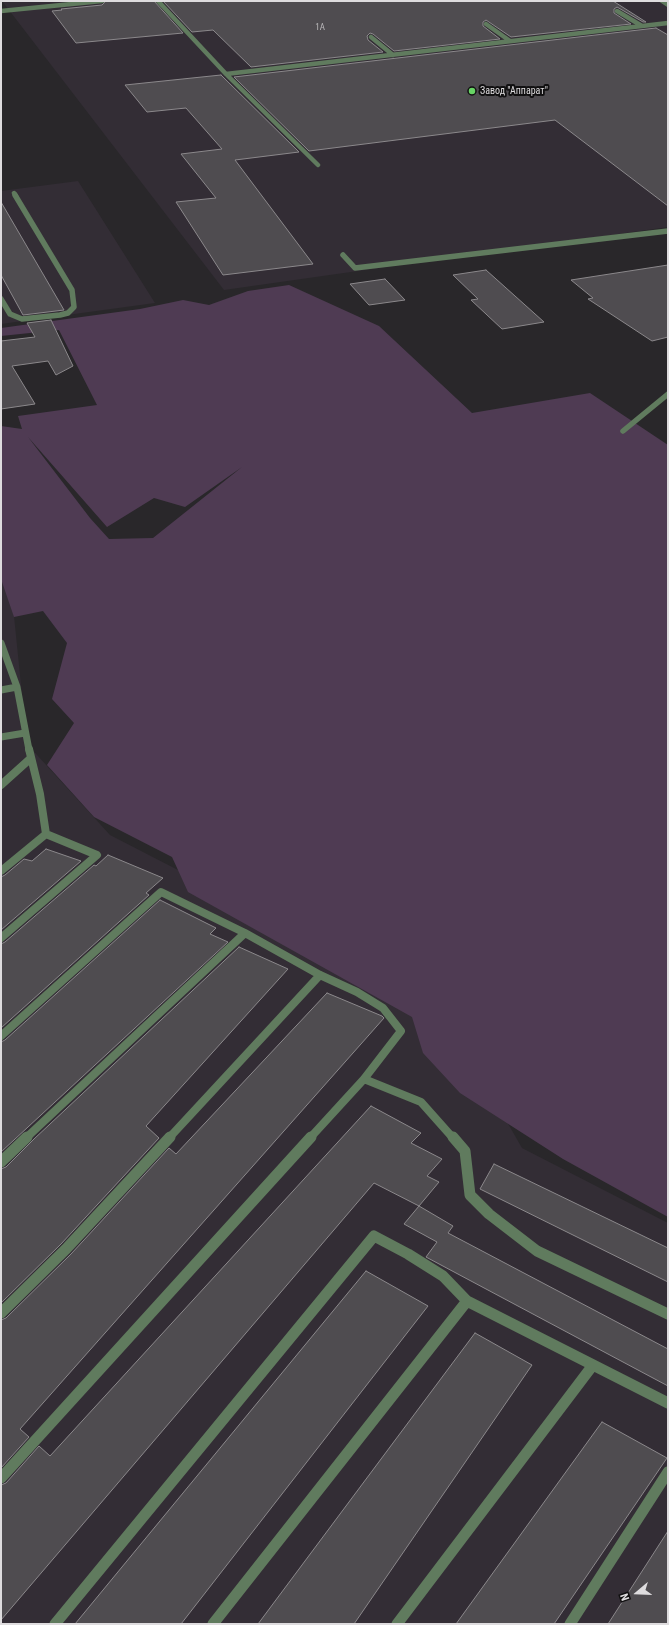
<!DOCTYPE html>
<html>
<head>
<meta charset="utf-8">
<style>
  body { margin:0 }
  #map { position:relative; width:669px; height:1625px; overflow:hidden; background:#29272a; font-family:"Roboto Condensed",sans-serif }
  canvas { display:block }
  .frame { position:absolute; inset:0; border:2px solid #dedcde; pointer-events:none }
  .north { position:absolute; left:617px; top:1573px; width:40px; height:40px; -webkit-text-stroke:3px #111011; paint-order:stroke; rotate:251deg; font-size:11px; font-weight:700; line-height:16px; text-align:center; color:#dedcde }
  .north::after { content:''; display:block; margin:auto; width:14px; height:18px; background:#dedcde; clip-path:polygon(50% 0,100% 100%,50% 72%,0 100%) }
</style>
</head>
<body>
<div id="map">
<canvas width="669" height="1625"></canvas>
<div class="frame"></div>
<div class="north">N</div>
</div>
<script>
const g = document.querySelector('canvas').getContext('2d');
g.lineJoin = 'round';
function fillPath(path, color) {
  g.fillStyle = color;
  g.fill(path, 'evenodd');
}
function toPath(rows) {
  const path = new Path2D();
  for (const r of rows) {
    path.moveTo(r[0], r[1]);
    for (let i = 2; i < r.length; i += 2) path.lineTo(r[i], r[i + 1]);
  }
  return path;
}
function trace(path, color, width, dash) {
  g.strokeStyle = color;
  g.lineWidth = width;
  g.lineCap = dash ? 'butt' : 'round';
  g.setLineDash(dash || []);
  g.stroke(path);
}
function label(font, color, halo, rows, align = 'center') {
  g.font = font + ' "Roboto Condensed",sans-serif';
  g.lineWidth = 4;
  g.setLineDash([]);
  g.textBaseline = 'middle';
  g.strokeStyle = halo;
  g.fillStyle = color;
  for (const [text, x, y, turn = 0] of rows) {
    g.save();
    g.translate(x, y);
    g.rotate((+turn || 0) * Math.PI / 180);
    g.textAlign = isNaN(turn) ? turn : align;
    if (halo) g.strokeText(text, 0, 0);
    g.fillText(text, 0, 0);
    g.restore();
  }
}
fillPath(toPath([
  [2,1,668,1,668,227,224,290],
  [78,181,155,303,1,324,1,191],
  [1,575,13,606,27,744,110,835,440,1005,522,1148,668,1223,668,1624,1,1624]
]), '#332d35');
fillPath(toPath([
  [289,285,379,326,472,413,590,393,668,445,668,1217,563,1159,460,1093,423,1053,412,1017,188,892,172,857,94,817,47,765,74,723,52,699,67,643,43,611,14,617,1,579,1,426,22,429,18,416,97,405,59,330,1,336,1,328,140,309,183,300,209,305,248,291],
  [28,437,107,527,154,498,185,507,242,467,153,538,109,539,90,518]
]), '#4f3b53');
const building = toPath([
  [106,1,154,1,183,33,76,43,52,11,62,10,61,9,102,5,106,1],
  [163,1,613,1,646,22,643,22,617,7,614,9,614,13,631,24,511,37,486,20,483,22,483,26,500,39,394,51,373,34,370,33,367,36,368,40,383,52,251,67,213,30,192,32,163,1],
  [656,28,668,35,668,206,555,120,309,151,234,77,656,28],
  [221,75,299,152,235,160,313,264,223,275,176,202,216,198,181,154,222,149,186,108,147,112,125,85,221,75],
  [1,202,64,310,23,315,1,275,1,202],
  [668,265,668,337,652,341,588,299,593,298,571,280,668,265],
  [486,270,544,322,502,329,471,300,478,299,453,275,486,270],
  [385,279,405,300,369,305,350,284,385,279],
  [51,320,73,366,56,375,48,361,12,366,35,404,1,409,1,341,35,337,27,323,51,320],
  [46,849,81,861,1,930,1,877,5,875,24,859,32,861,46,849],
  [108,855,163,878,146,893,149,895,1,1028,1,944,5,942,94,865,96,866,108,855],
  [160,900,216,928,210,934,228,942,1,1152,1,1042,5,1040,160,900],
  [239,947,288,969,146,1126,159,1138,61,1244,1,1303,1,1169,6,1167,34,1139,239,947],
  [327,993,382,1016,384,1018,20,1429,29,1437,1,1468,1,1320,6,1318,71,1254,169,1148,176,1154,327,993],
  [371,1106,421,1133,411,1143,442,1159,427,1176,439,1182,419,1206,374,1183,1,1620,1,1485,6,1483,39,1446,50,1456,371,1106],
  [494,1164,668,1248,668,1282,480,1189,494,1164],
  [419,1206,453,1226,448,1233,668,1349,668,1386,426,1257,437,1242,404,1224,419,1206],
  [366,1271,428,1306,181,1624,75,1624,366,1271],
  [475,1333,532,1365,354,1624,258,1624,475,1333],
  [602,1422,667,1458,554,1624,456,1624,602,1422],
  [668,1531,668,1624,608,1624,668,1531]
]);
fillPath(building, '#4f4c50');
trace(building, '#8b888b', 1);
trace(toPath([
  [158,1,226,74],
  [662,1,668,5],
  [1,11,102,1],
  [617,11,642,26],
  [486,24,510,41],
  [371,37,393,55],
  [318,165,226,74,668,23],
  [14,193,16,196]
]), '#607b5e', 4.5);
trace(toPath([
  [343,255,355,268,668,231],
  [1,299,10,314,22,319,60,315,68,313,74,307,72,290,15,195],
  [623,431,668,394]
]), '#607b5e', 5.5);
trace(toPath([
  [1,643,17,687,29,750],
  [1,690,17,687],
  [1,737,25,733]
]), '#607b5e', 7);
trace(toPath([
  [29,749,40,794,46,834],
  [1,785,31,758],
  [1,871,46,834],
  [1,938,97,855,46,834],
  [1,1036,161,892,245,933,320,975,357,992,383,1008,401,1031,364,1079],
  [26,1138,245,933],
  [169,1138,320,975],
  [310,1138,364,1079,421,1102,453,1138]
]), '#607b5e', 8);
trace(toPath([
  [453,1137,465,1151,470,1195,489,1214,537,1251,668,1314],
  [1,1162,27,1137],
  [1,1313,66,1249,170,1137],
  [1,1478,311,1137],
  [55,1624,374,1236,408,1254,443,1276,467,1301,668,1403],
  [213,1624,467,1301],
  [397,1624,593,1365],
  [570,1624,668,1472]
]), '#607b5e', 11);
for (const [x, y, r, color] of [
  [472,91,4,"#68d465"]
]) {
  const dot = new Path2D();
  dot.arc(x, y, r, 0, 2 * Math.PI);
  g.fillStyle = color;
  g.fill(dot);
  trace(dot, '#111011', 1.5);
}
label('9px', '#bab8ba', null, [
  ["1А",320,28]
]);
label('10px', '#dedcde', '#111011', [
  ["Завод \"Аппарат\"",480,91]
], 'left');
</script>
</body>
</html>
